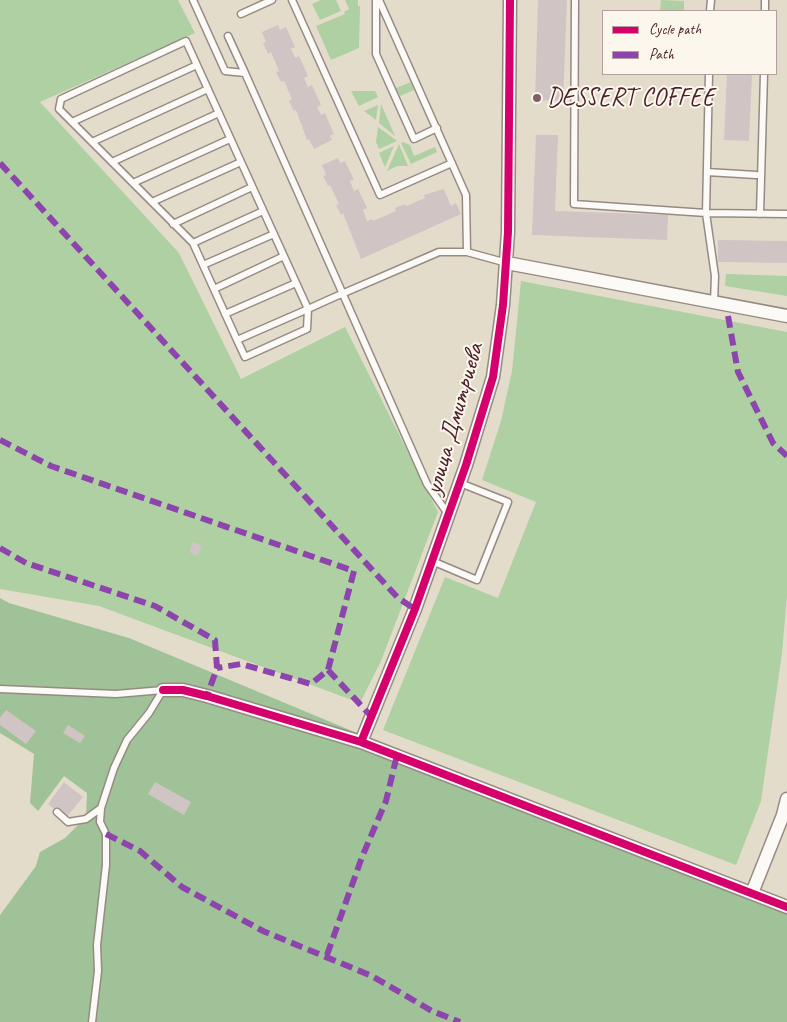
<!DOCTYPE html>
<html>
<head>
<meta charset="utf-8">
<style>
  body { margin:0 }
  #map { position:relative; width:787px; height:1022px; overflow:hidden; background:#e4dcca; font-family:Caveat,sans-serif }
  canvas { display:block }
  .legend { position:absolute; left:602px; top:10px; width:175px; height:65px; box-sizing:border-box; background:#fbf7ec; border:1px solid #b4a19f; margin:0; padding:6px 9px; list-style:none; font-size:15px; color:#4a1f2b }
  .legend li { display:flex; align-items:center; gap:10px; height:25px }
  .legend b { width:25px; border:1px solid #b4a19f }
</style>
</head>
<body>
<div id="map">
<canvas width="787" height="1022"></canvas>
<ul class="legend">
<li><b style="height:6px;background:#d6006c"></b>Cycle path</li>
<li><b style="height:6px;background:#8e44ad"></b>Path</li>
</ul>
</div>
<script>
const g = document.querySelector('canvas').getContext('2d');
g.lineJoin = 'round';
function fillPath(path, color) {
  g.fillStyle = color;
  g.fill(path, 'evenodd');
}
function toPath(rows) {
  const path = new Path2D();
  for (const r of rows) {
    path.moveTo(r[0], r[1]);
    for (let i = 2; i < r.length; i += 2) path.lineTo(r[i], r[i + 1]);
  }
  return path;
}
function trace(path, color, width, dash) {
  g.strokeStyle = color;
  g.lineWidth = width;
  g.lineCap = dash ? 'butt' : 'round';
  g.setLineDash(dash || []);
  g.stroke(path);
}
function label(font, color, halo, rows, align = 'center') {
  g.font = font + ' Caveat,sans-serif';
  g.lineWidth = 4;
  g.setLineDash([]);
  g.textBaseline = 'middle';
  g.strokeStyle = halo;
  g.fillStyle = color;
  for (const [text, x, y, turn = 0] of rows) {
    g.save();
    g.translate(x, y);
    g.rotate((+turn || 0) * Math.PI / 180);
    g.textAlign = isNaN(turn) ? turn : align;
    if (halo) g.strokeText(text, 0, 0);
    g.fillText(text, 0, 0);
    g.restore();
  }
}
fillPath(toPath([
  [0,0,178,0,195,33,40,102,179,253,241,379,345,327,438,512,381,661,360,703,99,606,0,589],
  [321,0,336,0,341,11,320,20,312,4],
  [345,0,358,0,358,6,360,6,359,48,331,60,316,26,345,14,344,12,349,9],
  [661,0,684,1,684,11,660,11],
  [411,82,414,90,400,96,396,88],
  [351,91,375,91,378,97,359,106],
  [381,104,395,136,379,123],
  [378,105,376,120,364,111],
  [378,127,397,141,379,149,376,142],
  [403,142,410,145,414,156,435,147,437,152,411,164,401,143],
  [399,144,408,166,397,166,387,171],
  [394,146,385,167,379,153],
  [726,274,787,276,787,296,725,286],
  [521,281,787,332,787,596,782,653,761,801,736,865,383,730,445,577,498,598,536,502,482,480,501,421,512,371]
]), '#aed0a2');
fillPath(toPath([
  [0,598,9,603,129,638,787,912,787,1022,0,1022,0,915,36,866,40,852,65,838,86,817,87,793,64,776,38,811,30,803,34,754,0,733]
]), '#a0c298');
fillPath(toPath([
  [538,0,567,0,563,101,535,100],
  [278,25,280,30,286,27,295,47,291,49,293,53,295,58,299,56,308,76,304,78,308,87,312,85,321,105,317,107,321,115,325,113,334,134,330,136,332,140,314,149,309,139,307,140,296,110,294,111,289,101,292,99,284,81,281,82,276,72,279,71,271,52,268,54,263,43,266,42,262,32],
  [727,74,752,74,749,141,724,140],
  [536,135,558,135,555,211,668,215,667,240,532,235],
  [338,158,340,163,345,161,354,180,350,181,354,191,358,189,367,208,363,210,367,221,372,219,373,221,396,211,395,208,405,204,406,206,425,198,424,195,444,189,451,206,456,203,461,214,361,259,343,213,341,215,336,205,339,204,330,185,328,186,323,176,326,175,322,165],
  [718,240,787,241,787,263,718,262],
  [193,542,202,546,197,556,189,552],
  [6,710,36,731,26,744,0,725,0,718],
  [68,725,85,736,80,743,63,733],
  [64,782,83,797,66,818,48,804],
  [155,782,191,802,184,815,148,794]
]), '#d1c4c5');
const lane = toPath([
  [193,0,225,71,245,73,427,484,448,514],
  [292,0,380,195,452,163],
  [376,0,376,54,414,139,437,128],
  [379,0,466,195,467,252],
  [575,0,574,204,706,213,787,214],
  [710,11,711,0],
  [765,11,765,0],
  [241,14,272,0],
  [228,36,245,73],
  [709,74,706,213,715,276,714,302],
  [72,122,197,65],
  [92,142,208,89],
  [112,162,219,113],
  [707,172,756,175],
  [133,183,230,139],
  [152,202,241,162],
  [760,214,764,74],
  [173,224,252,187],
  [193,243,263,211],
  [203,265,274,234],
  [214,289,284,256],
  [225,314,296,283],
  [237,340,245,357,307,329,308,309,186,41,61,99,59,109,193,243,237,340,308,309,330,299,439,252,467,252,507,263],
  [432,561,477,580,508,502,460,483],
  [0,689,116,694,163,690],
  [57,812,68,822,86,819,101,808],
  [92,1022,98,971,97,945,106,865,106,834,100,822,101,808,114,768,127,740,149,713,163,690]
]);
const street = toPath([
  [507,263,787,316],
  [163,690,183,690,207,696,361,742,787,907],
  [361,742,415,609,466,465,493,377,503,305,508,232,510,0],
  [752,893,783,815,787,799]
]);
trace(lane, '#968b84', 9);
trace(street, '#968b84', 15);
trace(lane, '#fbfaf7', 6);
trace(street, '#fbfaf7', 12);
trace(toPath([
  [0,163,398,598,415,609],
  [728,316,738,372,773,443,787,456],
  [0,440,51,466,354,571,328,670,311,684,241,664,217,668],
  [0,548,26,563,155,606,215,640,217,668,207,696],
  [328,670,370,715],
  [106,834,140,851,182,887,263,931,372,976,432,1011,460,1022],
  [327,955,362,857,386,801,397,755]
]), '#8e44ad', 6, [12, 6]);
trace(toPath([
  [163,690,183,690,207,696,361,742,787,907],
  [361,742,415,609,466,465,493,377,503,305,508,232,510,0]
]), '#d6006c', 8);
for (const [x, y, r, color] of [
  [537,98,5,"#806163"]
]) {
  const dot = new Path2D();
  dot.arc(x, y, r, 0, 2 * Math.PI);
  g.fillStyle = color;
  g.fill(dot);
  trace(dot, '#fbf7ec', 2);
}
label('25px', '#4a1f2b', '#fbf7ec', [
  ["DESSERT COFFEE",547,98]
], 'left');
label('25px', '#4a1f2b', '#fbf7ec', [
  ["улица Дмитриева",455,419,-74]
]);
</script>
</body>
</html>
